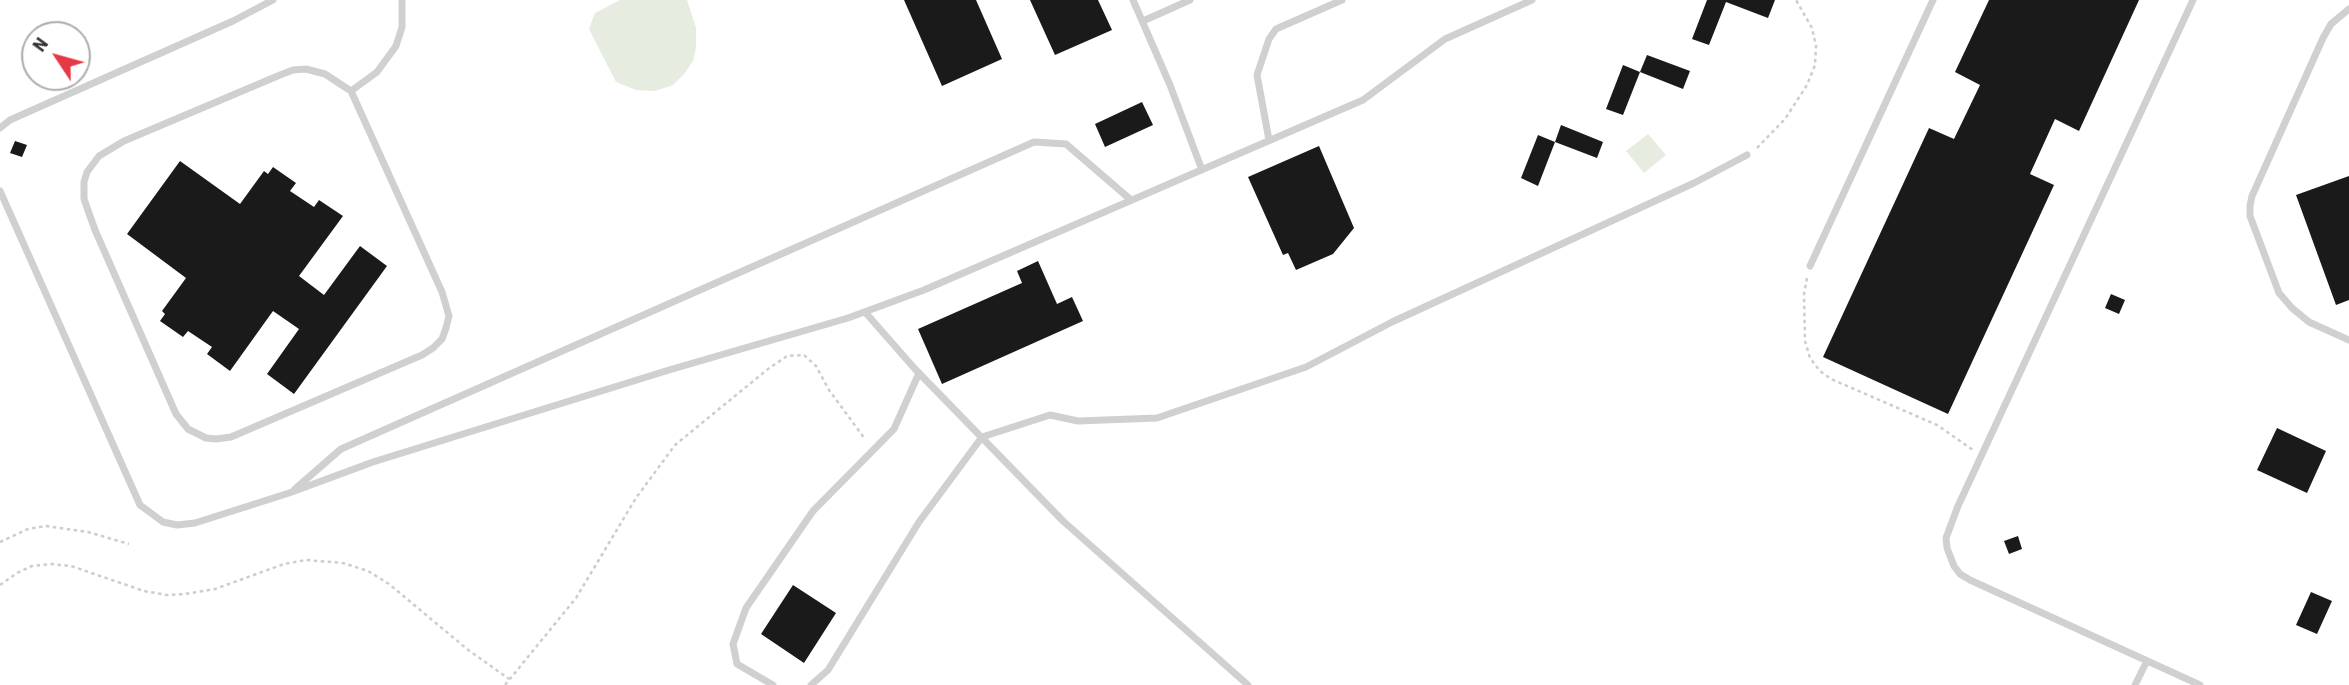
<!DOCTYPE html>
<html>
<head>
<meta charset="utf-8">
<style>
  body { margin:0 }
  #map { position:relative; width:2349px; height:685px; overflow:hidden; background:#fff; font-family:"Roboto Condensed",sans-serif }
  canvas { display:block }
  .north { position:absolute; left:21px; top:21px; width:70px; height:70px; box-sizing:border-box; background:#fff; border:2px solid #adadad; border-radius:50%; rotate:306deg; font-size:19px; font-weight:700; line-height:28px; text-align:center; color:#333 }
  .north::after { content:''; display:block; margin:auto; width:24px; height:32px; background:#e63946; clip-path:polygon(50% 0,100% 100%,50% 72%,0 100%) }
</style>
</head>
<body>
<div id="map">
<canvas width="2349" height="685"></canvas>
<div class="north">N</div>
</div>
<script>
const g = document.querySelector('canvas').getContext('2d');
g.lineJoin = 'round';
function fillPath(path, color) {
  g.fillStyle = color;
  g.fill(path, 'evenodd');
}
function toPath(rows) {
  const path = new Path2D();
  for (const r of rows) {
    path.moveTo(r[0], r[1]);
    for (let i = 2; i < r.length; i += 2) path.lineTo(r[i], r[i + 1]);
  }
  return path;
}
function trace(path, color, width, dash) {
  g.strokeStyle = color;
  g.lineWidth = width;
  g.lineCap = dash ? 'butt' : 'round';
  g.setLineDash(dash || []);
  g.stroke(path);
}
fillPath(toPath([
  [620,0,687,0,696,28,696,47,693,61,684,74,673,85,655,91,636,90,616,82,589,29,595,13],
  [1648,134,1666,155,1644,173,1626,151]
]), '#e6ecdf');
fillPath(toPath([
  [904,0,976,0,1002,59,942,86],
  [1030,0,1098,0,1112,30,1055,55],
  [1707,0,1775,0,1768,18,1726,2,1709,45,1692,39],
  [1989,0,2139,0,2079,131,2055,119,2030,174,2054,185,1948,414,1823,357,1929,128,1954,139,1980,85,1955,72],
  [1647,55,1690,71,1683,89,1640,72],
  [1623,65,1640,72,1623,115,1606,109],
  [1142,102,1153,125,1105,147,1095,124],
  [1561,125,1603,142,1597,158,1555,142],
  [1538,135,1555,142,1538,186,1521,178],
  [15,141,27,145,22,157,10,153],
  [1319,146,1354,228,1333,254,1296,270,1288,253,1283,255,1248,177],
  [180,161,240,204,264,171,268,174,273,167,296,183,290,191,314,207,319,200,343,216,299,276,324,295,360,246,387,266,294,394,267,374,299,329,273,311,230,371,207,354,212,347,188,331,183,337,160,321,165,314,162,311,186,278,127,234],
  [2349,176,2349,300,2336,305,2296,195],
  [1038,261,1057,304,1072,297,1083,321,942,384,918,329,1022,283,1017,271],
  [2111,294,2125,300,2119,314,2105,308],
  [2277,428,2326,451,2307,493,2257,470],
  [2018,536,2022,549,2009,554,2004,541],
  [793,585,836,613,804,663,761,634],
  [2311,592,2332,601,2317,634,2296,625]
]), '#1a1a1a');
trace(toPath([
  [1757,148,1785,119,1807,85,1815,65,1816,46,1812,28,1796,0],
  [1807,278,1804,294,1805,341,1810,358,1820,371,1831,379,1937,425,1973,450],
  [0,542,28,529,46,526,88,532,129,544],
  [0,585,17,573,32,566,51,564,71,566,144,591,167,595,185,594,215,589,284,564,306,560,343,563,368,571,389,584,467,649,509,679],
  [505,685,576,598,636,498,675,445,768,369,787,356,804,355,816,366,829,390,865,439]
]), '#cdcdcd', 2.5, [3.5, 3.5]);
trace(toPath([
  [1133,0,1170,85,1202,170],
  [2193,0,1958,506,1946,538,1947,548,1954,566,1960,574,1970,580,2200,685],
  [2349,9,2331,24,2323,38,2252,196,2250,206,2250,216,2279,293,2292,308,2309,322,2349,340],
  [1143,21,1190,0],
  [306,69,325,74,351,91,442,292,449,316,446,328,442,339,433,348,422,355,231,437,216,439,206,438,188,429,176,414,95,230,84,199,84,182,87,172,99,156,124,141,280,75,293,70,306,69],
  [351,91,377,72,396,46,402,27,402,0],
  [0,128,10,120,233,21,273,0],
  [1269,140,1257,75,1269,39,1276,29,1342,0],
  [0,191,140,505,163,522,177,525,195,523,289,493,373,462,669,370,848,318,924,290,1363,100,1445,39,1532,0],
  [1810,266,1933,0],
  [865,312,915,369,1063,521,1248,685],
  [295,489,341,449,1034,142,1066,144,1131,200],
  [773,685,737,664,733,644,746,608,813,511,894,429,919,373],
  [811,685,828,670,919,522,982,437,1050,415,1078,421,1157,418,1306,367,1392,322,1694,183,1747,155],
  [2135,685,2147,661]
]), '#d0d0d0', 7);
</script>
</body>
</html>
